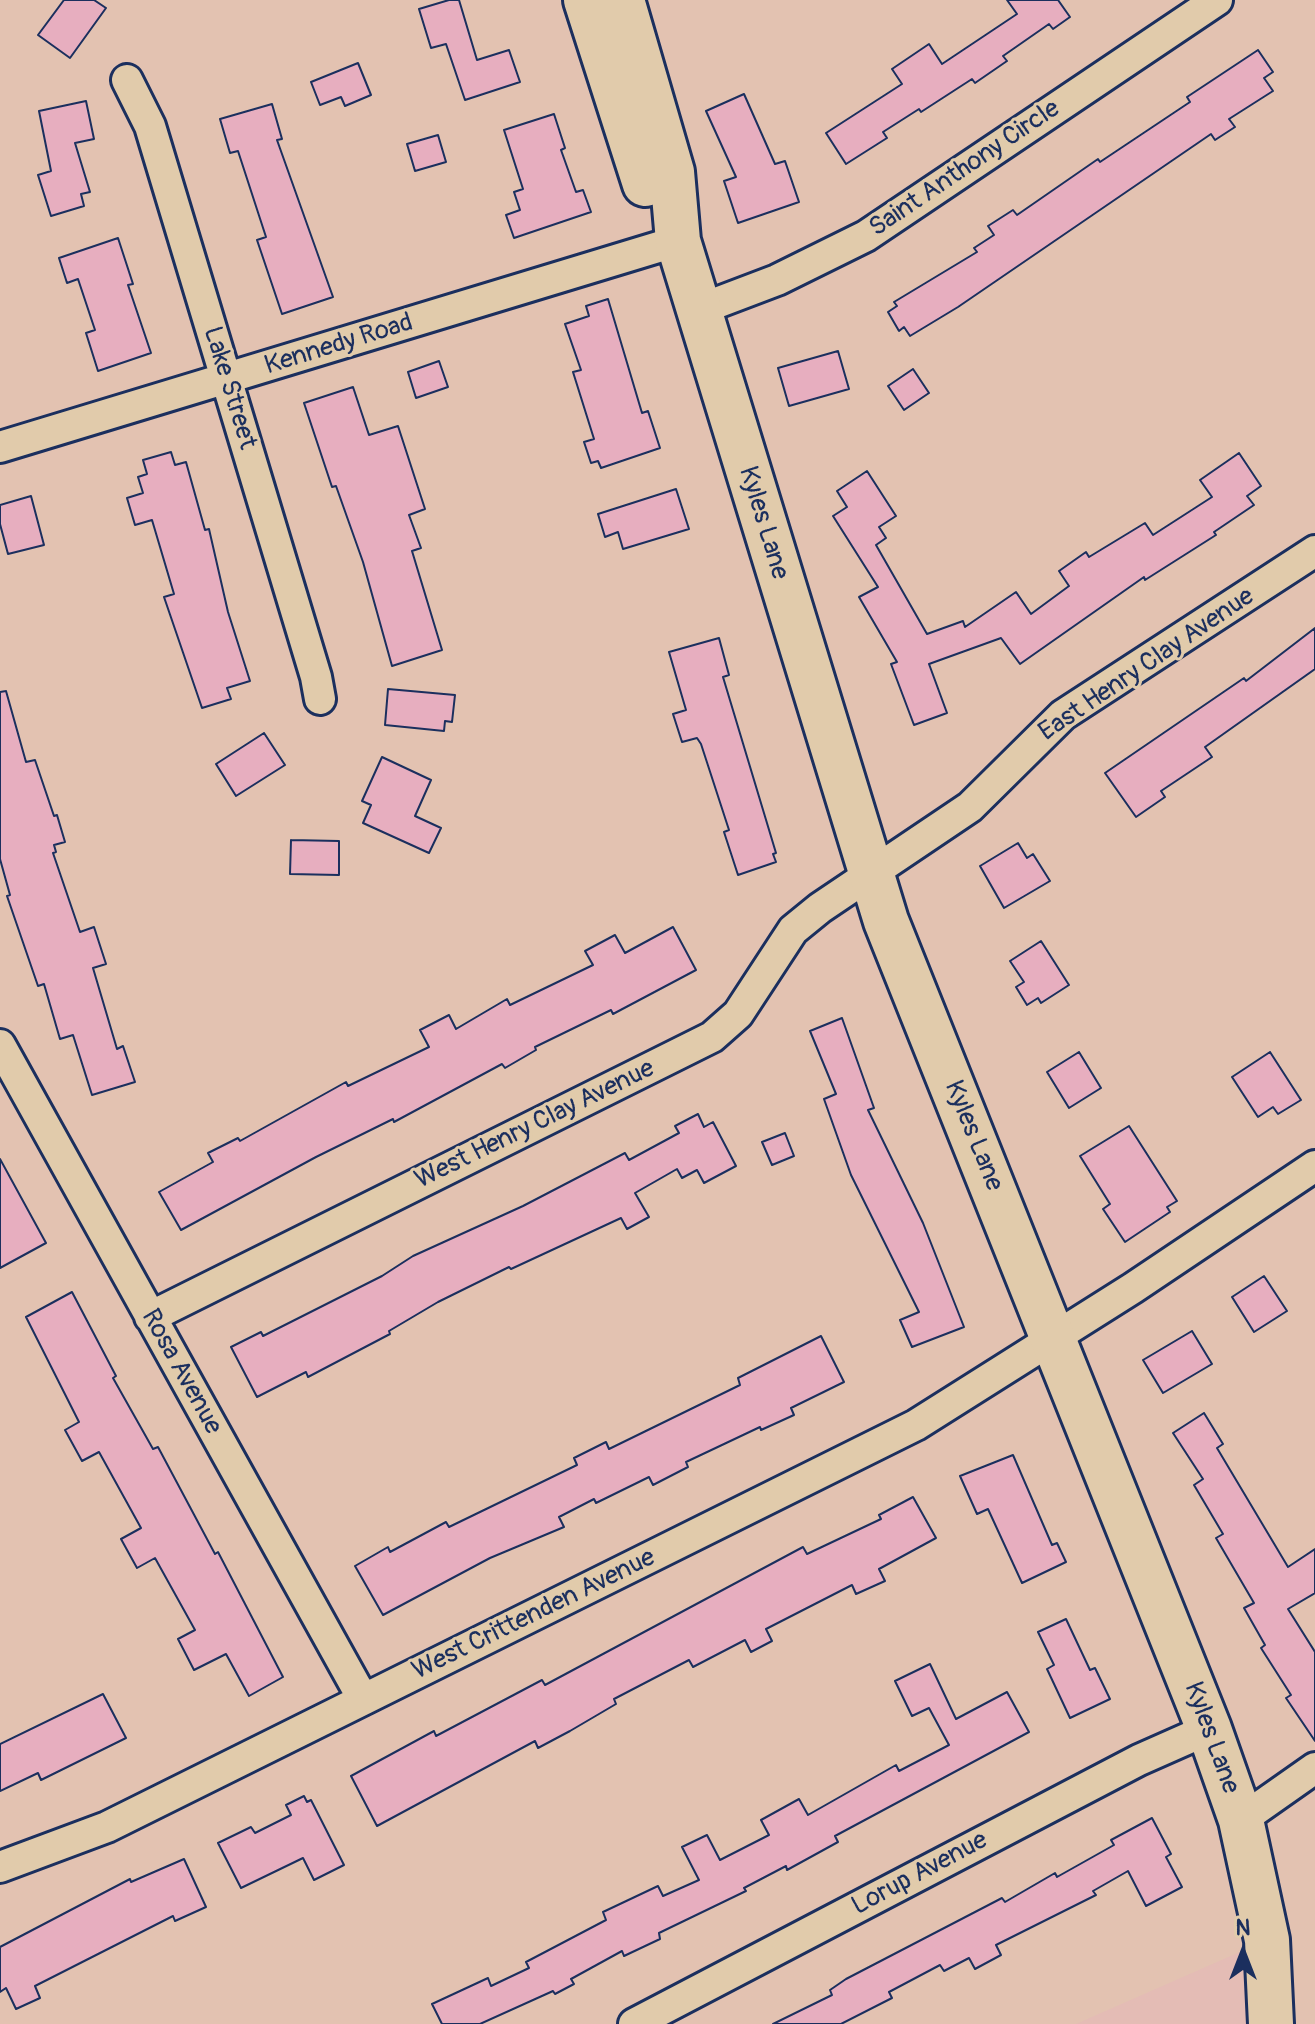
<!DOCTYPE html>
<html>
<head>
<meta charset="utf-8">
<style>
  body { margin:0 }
  #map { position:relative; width:1315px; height:2024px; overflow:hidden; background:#e3c2b1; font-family:Pangolin,sans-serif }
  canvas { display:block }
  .north { position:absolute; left:1203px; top:1912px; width:80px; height:80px; -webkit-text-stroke:6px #e1cbab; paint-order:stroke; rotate:0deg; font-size:22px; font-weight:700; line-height:32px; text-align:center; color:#1b2f5e }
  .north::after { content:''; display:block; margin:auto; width:28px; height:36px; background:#1b2f5e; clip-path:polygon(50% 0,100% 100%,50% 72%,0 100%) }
</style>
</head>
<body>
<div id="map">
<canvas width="1315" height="2024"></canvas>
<div class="north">N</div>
</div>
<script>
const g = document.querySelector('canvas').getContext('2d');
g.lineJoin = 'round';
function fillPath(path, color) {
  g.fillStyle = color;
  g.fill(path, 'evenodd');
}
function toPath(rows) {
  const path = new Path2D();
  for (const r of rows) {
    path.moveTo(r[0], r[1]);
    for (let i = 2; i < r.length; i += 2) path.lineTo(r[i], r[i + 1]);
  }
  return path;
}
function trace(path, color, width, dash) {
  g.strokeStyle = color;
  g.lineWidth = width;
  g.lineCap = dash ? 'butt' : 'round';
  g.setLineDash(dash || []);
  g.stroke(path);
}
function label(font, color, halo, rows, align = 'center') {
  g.font = font + ' Pangolin,sans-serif';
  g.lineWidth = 6;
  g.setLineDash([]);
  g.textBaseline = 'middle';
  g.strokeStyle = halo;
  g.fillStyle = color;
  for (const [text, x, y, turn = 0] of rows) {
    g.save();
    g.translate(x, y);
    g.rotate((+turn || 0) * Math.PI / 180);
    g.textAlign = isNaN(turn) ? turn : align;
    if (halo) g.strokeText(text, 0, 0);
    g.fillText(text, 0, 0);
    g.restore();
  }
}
fillPath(toPath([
  [1267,1940,1271,2024,1076,2024]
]), '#e4bcb5');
const building = toPath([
  [64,0,94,0,106,8,70,58,38,35,64,0],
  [449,0,459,0,477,60,509,50,520,82,465,100,446,44,431,48,419,9,449,0],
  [1007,0,1058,0,1070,17,1053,29,1049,24,1003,56,1007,61,975,83,972,79,921,112,919,109,883,132,887,138,846,164,826,133,902,84,892,69,929,44,942,64,1017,14,1007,0],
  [1258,50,1273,72,1264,78,1273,91,1229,119,1235,127,1215,140,1211,134,958,307,910,336,904,327,899,331,888,312,897,306,894,302,977,252,974,248,994,235,988,226,1013,210,1017,215,1098,159,1100,162,1190,102,1187,97,1258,50],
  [358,63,371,95,345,106,341,97,320,105,311,82,358,63],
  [744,94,775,164,785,161,799,202,738,223,724,181,736,177,706,111,744,94],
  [86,101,94,139,75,143,90,192,81,194,84,206,51,216,38,175,51,171,39,111,86,101],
  [272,104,282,139,277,140,333,297,282,314,257,240,266,237,238,151,230,153,220,119,272,104],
  [554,114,565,148,561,150,576,192,583,190,591,212,514,238,506,215,520,210,514,192,523,189,504,130,554,114],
  [438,135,446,162,415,171,407,144,438,135],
  [118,238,133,284,128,285,151,353,98,371,86,333,95,330,78,279,67,283,59,258,118,238],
  [608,299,642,413,648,411,660,448,601,468,598,461,591,463,584,442,594,439,573,372,581,370,565,324,589,316,586,306,608,299],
  [838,351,849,389,789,406,778,368,838,351],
  [439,361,448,387,416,398,408,372,439,361],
  [913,369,929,393,904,410,888,386,913,369],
  [353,387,369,435,398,426,425,509,409,515,421,548,412,551,442,650,392,666,363,562,336,486,332,487,304,403,353,387],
  [171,452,175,465,186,462,205,530,209,529,228,612,250,681,227,688,231,699,202,708,164,597,174,594,152,520,135,525,127,498,143,493,138,477,147,474,143,460,171,452],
  [1239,453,1261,486,1247,496,1254,505,1214,532,1216,535,1145,580,1144,577,1020,664,1001,638,929,664,947,713,914,725,891,664,897,662,859,597,878,587,833,516,847,507,837,491,867,471,896,516,879,527,886,538,876,545,927,634,963,621,965,627,1016,592,1031,614,1069,586,1059,571,1086,552,1089,557,1145,523,1153,535,1212,497,1200,480,1239,453],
  [676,489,689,529,623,549,618,532,605,537,598,514,676,489],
  [31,496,44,545,8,554,0,524,0,505,31,496],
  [1315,628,1315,669,1205,747,1212,757,1161,791,1165,797,1136,817,1105,773,1244,678,1246,681,1315,628],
  [719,638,729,675,723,677,776,853,773,854,776,862,738,875,724,832,729,830,701,744,697,738,682,742,673,714,686,710,669,652,719,638],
  [388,689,455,695,452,722,445,721,444,731,385,725,388,689],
  [6,691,26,762,35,760,54,816,57,815,65,842,54,845,56,852,53,853,80,932,94,927,106,964,93,968,117,1049,123,1046,135,1082,92,1095,73,1035,60,1039,44,984,38,986,7,896,10,895,0,859,0,692,6,691],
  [264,733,285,765,236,796,216,764,264,733],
  [382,757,431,780,415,816,441,828,429,853,363,823,371,805,362,801,382,757],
  [291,840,339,841,339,875,290,874,291,840],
  [1018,843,1027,858,1033,854,1050,881,1004,908,980,866,1018,843],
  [673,927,696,970,613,1014,611,1010,535,1047,536,1050,505,1068,502,1064,394,1122,393,1119,316,1157,181,1230,159,1192,213,1162,208,1153,238,1138,240,1141,346,1082,348,1086,429,1047,420,1030,449,1015,456,1029,507,999,510,1005,593,965,585,951,615,935,625,953,673,927],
  [1041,941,1069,985,1041,1003,1038,998,1027,1005,1016,987,1024,982,1010,961,1041,941],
  [842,1018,874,1108,868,1110,923,1223,964,1327,912,1347,900,1320,919,1312,851,1175,824,1099,836,1094,810,1031,842,1018],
  [1079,1052,1101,1088,1069,1108,1047,1072,1079,1052],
  [1270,1052,1301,1100,1278,1114,1273,1107,1258,1117,1232,1077,1270,1052],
  [698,1114,704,1127,713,1122,736,1166,704,1183,697,1170,682,1178,677,1169,635,1193,649,1217,627,1229,621,1218,511,1269,509,1267,438,1302,389,1331,390,1334,308,1377,306,1372,257,1397,231,1347,261,1332,263,1336,382,1276,413,1256,523,1206,625,1153,629,1160,679,1133,675,1126,698,1114],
  [1129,1126,1177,1201,1167,1207,1170,1212,1125,1242,1103,1209,1110,1204,1080,1156,1129,1126],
  [785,1133,794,1156,772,1165,762,1142,785,1133],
  [0,1159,46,1243,0,1268,0,1159],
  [1264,1276,1287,1311,1254,1332,1232,1297,1264,1276],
  [72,1292,116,1376,113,1378,153,1449,158,1447,215,1554,218,1552,283,1677,249,1696,226,1654,194,1670,178,1639,195,1630,155,1558,137,1568,121,1539,141,1528,99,1452,82,1461,65,1430,79,1422,26,1317,72,1292],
  [1192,1331,1212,1364,1163,1393,1143,1360,1192,1331],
  [821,1336,844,1382,791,1408,794,1415,761,1430,760,1427,686,1462,688,1467,653,1485,649,1477,596,1503,594,1499,559,1517,564,1527,490,1558,383,1615,355,1566,388,1547,390,1552,446,1522,449,1527,577,1465,574,1458,606,1442,609,1449,740,1385,738,1378,821,1336],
  [1204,1413,1223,1444,1217,1448,1288,1567,1315,1549,1315,1593,1288,1609,1315,1652,1315,1741,1286,1698,1291,1695,1261,1648,1265,1645,1244,1608,1254,1603,1216,1538,1223,1534,1194,1485,1203,1479,1173,1433,1204,1413],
  [1013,1455,1052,1545,1057,1543,1066,1562,1022,1583,988,1509,977,1514,960,1476,1013,1455],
  [913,1497,936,1538,879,1569,885,1581,856,1594,852,1585,766,1629,772,1641,751,1652,745,1640,693,1667,689,1660,614,1699,616,1704,570,1731,538,1748,535,1741,377,1826,351,1776,434,1731,436,1736,542,1680,545,1685,803,1547,807,1554,881,1519,879,1515,913,1497],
  [1066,1619,1090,1670,1095,1668,1110,1699,1070,1718,1047,1669,1054,1665,1038,1632,1066,1619],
  [930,1664,956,1719,1007,1692,1029,1732,835,1836,838,1842,787,1870,786,1866,744,1888,746,1891,659,1933,660,1939,624,1956,622,1951,571,1979,574,1984,555,1994,553,1991,480,2024,442,2024,432,2004,488,1978,491,1986,529,1968,526,1962,606,1920,603,1912,658,1886,663,1896,699,1880,682,1847,707,1835,720,1860,769,1835,761,1820,799,1799,808,1815,896,1765,899,1771,949,1745,929,1708,912,1716,895,1681,930,1664],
  [103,1694,126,1738,41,1780,38,1773,0,1791,0,1744,103,1694],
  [304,1796,307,1802,311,1800,344,1865,314,1880,303,1858,241,1888,218,1843,251,1827,255,1833,291,1815,286,1805,304,1796],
  [1152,1818,1171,1854,1166,1857,1182,1887,1146,1906,1128,1871,1093,1891,1096,1895,996,1945,1001,1955,975,1969,969,1958,944,1971,940,1965,889,1992,892,1998,841,2024,773,2024,832,1995,830,1990,846,1979,1002,1898,1005,1902,1055,1873,1057,1877,1114,1845,1111,1840,1152,1818],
  [184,1859,206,1907,175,1921,173,1916,35,1986,40,1998,16,2009,6,1988,0,1992,0,1947,130,1879,131,1882,184,1859]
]);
fillPath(building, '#e7aebf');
trace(building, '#1b2f5e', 2);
const minor = toPath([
  [127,80,150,126,316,677,320,699],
  [698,310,777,280,866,236,1217,0],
  [0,447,678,241],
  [0,1045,363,1699],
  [150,1317,712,1037,738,1014,793,930,820,908,970,807,1063,715,1315,551],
  [1241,1820,1315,1768],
  [0,1867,107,1827,916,1425,1133,1288,1315,1166],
  [634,2024,1139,1760,1209,1729]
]);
const secondary = toPath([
  [586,0,645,184],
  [622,0,672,172,678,241,886,921,1209,1729,1241,1820,1267,1940,1271,2024]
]);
trace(minor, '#1b2f5e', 36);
trace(secondary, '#1b2f5e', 50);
trace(minor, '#e1cbab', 30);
trace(secondary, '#e1cbab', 44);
label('26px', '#1b2f5e', '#e1cbab', [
  ["Saint Anthony Circle",965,169,-34],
  ["Kennedy Road",339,345,-17],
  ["Lake Street",229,388,73],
  ["Kyles Lane",763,523,73],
  ["East Henry Clay Avenue",1147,665,-34],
  ["West Henry Clay Avenue",535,1125,-26],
  ["Kyles Lane",973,1136,68],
  ["Rosa Avenue",181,1372,61],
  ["West Crittenden Avenue",534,1615,-26],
  ["Kyles Lane",1211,1738,70],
  ["Lorup Avenue",920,1874,-28]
]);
</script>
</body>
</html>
